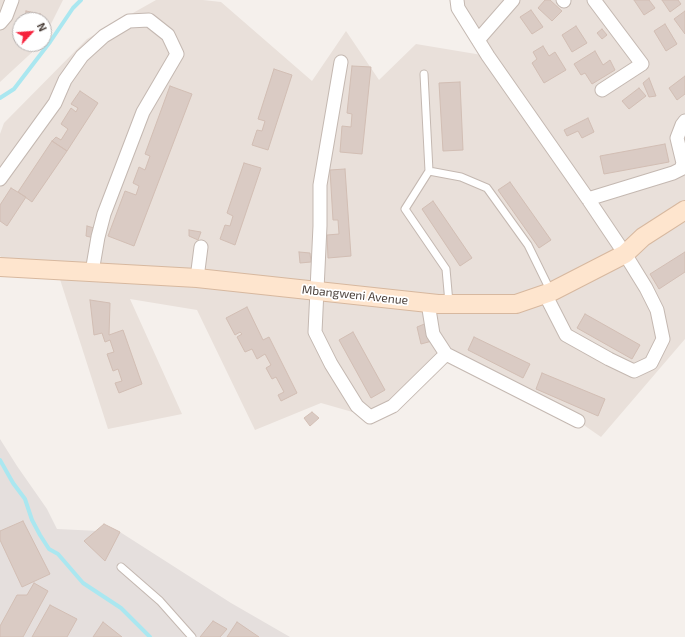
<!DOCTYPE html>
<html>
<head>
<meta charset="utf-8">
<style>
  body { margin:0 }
  #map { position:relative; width:685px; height:637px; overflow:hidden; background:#f5f0ec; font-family:"Exo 2",sans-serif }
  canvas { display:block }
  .north { position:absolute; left:12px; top:12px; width:40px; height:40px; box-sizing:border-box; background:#fff; border:1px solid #b7b2b0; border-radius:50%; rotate:64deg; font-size:11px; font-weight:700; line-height:16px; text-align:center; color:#4a3f39 }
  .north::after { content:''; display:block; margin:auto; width:14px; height:18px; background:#f6233d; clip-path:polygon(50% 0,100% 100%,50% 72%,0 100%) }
</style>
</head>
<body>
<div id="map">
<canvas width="685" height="637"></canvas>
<div class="north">N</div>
</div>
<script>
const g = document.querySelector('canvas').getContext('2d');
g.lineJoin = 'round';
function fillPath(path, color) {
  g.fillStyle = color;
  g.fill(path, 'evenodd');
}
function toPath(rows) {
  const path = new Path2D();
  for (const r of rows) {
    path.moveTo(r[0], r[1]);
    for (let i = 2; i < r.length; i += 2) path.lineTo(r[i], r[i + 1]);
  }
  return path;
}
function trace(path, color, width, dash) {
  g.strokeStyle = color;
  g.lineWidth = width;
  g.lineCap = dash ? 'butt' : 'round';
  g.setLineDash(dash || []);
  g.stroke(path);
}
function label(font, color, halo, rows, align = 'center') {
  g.font = font + ' "Exo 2",sans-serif';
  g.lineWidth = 3.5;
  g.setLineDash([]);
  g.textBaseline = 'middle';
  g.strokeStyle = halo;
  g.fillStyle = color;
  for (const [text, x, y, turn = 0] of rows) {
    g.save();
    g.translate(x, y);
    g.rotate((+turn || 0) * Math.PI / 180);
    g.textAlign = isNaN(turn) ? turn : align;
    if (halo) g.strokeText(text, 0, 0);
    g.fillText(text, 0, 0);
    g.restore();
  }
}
fillPath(toPath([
  [0,0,63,0,44,38,44,20,20,20,20,44,41,44,0,82],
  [156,0,203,0,221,2,312,81,346,31,379,80,416,44,488,56,457,0,685,0,685,339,601,437,578,421,446,354,370,417,321,403,255,430,197,310,130,299,182,414,108,429,57,270,12,268,0,256,0,134,4,123,87,39]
]), '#e9e0da');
fillPath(toPath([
  [0,439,17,466,47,509,57,529,120,532,231,603,290,637,0,637]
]), '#e5dfdd');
trace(toPath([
  [0,98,14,89,50,42,73,8,81,0],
  [0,460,13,483,25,499,32,520,40,535,49,549,58,554,83,583,121,608,150,637]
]), '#aae7f0', 4);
const building = toPath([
  [545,0,550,0,562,11,552,21,538,8,545,0],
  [634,0,649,0,655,8,644,15,634,0],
  [662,0,678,0,681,4,670,12,662,0],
  [531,10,543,27,532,34,520,17,531,10],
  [26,11,41,14,40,20,33,20,25,19,26,11],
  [685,11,685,34,674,19,685,11],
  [665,24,677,44,666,51,654,31,665,24],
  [576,26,587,43,572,52,562,35,576,26],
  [602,29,607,35,602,39,597,33,602,29],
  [543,46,549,56,555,52,566,70,544,83,532,63,537,59,533,52,543,46],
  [595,51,603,65,610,60,615,70,592,84,585,73,581,75,574,64,595,51],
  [352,66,371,67,362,154,340,152,342,126,351,127,352,114,347,113,352,66],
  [274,69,292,75,268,150,252,145,257,130,262,131,265,121,258,119,274,69],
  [685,76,685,94,677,100,669,88,685,76],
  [649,78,656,96,649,97,643,83,649,78],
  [460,82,463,150,443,151,439,83,460,82],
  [170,86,192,94,134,246,108,236,125,191,136,195,139,186,133,183,139,167,145,170,150,156,145,154,170,86],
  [639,88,646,96,629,109,622,101,639,88],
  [80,91,98,103,67,151,52,141,56,137,61,140,68,129,61,124,71,108,76,112,78,108,71,104,80,91],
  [588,118,594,132,582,138,578,131,567,136,564,130,588,118],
  [52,141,67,151,32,202,18,192,52,141],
  [665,144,669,162,604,174,600,156,665,144],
  [244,163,261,168,235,245,220,239,225,225,230,226,233,216,227,213,244,163],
  [345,169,351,256,328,258,327,235,339,234,338,220,333,220,330,170,345,169],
  [510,182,551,240,539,248,498,190,510,182],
  [11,188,26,197,7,226,0,221,0,205,11,188],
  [433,201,472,258,460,266,422,209,433,201],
  [87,226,94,228,94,238,86,236,87,226],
  [189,230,201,232,198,240,189,236,189,230],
  [299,252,310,253,311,262,300,263,299,252],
  [685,252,685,272,659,289,650,274,685,252],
  [90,300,110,303,109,335,123,330,142,384,119,393,115,383,122,381,118,369,113,371,107,354,114,352,110,340,105,342,102,333,94,335,90,300],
  [247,307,263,340,269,337,297,393,281,401,278,395,284,392,276,377,272,379,266,368,271,365,265,354,257,359,252,349,245,352,237,337,242,334,240,332,235,335,226,318,247,307],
  [585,314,640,345,632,359,577,328,585,314],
  [427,323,432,341,421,344,417,327,427,323],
  [353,332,385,390,371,398,339,340,353,332],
  [474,337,530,364,523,378,468,350,474,337],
  [542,373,605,399,598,416,536,389,542,373],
  [312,412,319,418,310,426,304,418,312,412],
  [23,521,50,574,22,587,0,540,0,531,23,521],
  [104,524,120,532,105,561,84,541,104,524],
  [34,583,48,591,23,637,0,637,0,626,17,595,27,595,34,583],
  [50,605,77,619,67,637,32,637,50,605],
  [213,621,227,629,220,637,200,637,213,621],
  [103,622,122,637,93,637,103,622],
  [237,622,259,637,227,637,237,622]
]);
fillPath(building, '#dacbc4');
trace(building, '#d2beb4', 1);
const lane = toPath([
  [424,74,429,171,405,209,446,269,449,303],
  [429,171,461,177,487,188,528,245,551,292],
  [121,567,160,601,192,637]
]);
const street = toPath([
  [457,0,458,8,488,56,588,199,625,254,646,288,657,310,663,339,651,363,634,371,609,359,566,335,545,294],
  [563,0,564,1],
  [594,0,642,64,602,90],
  [0,23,6,16,12,0],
  [478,40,513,0],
  [341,62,320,185,320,226,315,332,331,364,357,406,370,417,393,406,446,354],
  [0,179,55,103,65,80,82,56,104,36,129,21,149,20,168,35,177,54,143,112,104,214,98,237,92,272],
  [588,199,673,173,681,169,683,163,677,138,682,125,685,121],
  [197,278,201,247],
  [428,303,433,334,446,354,578,421]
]);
const secondary = toPath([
  [0,267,197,278,438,304,516,304,551,292,625,254,643,237,685,210]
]);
trace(lane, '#c4b8b1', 9);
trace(street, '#c4b8b1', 15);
trace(secondary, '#d7b89f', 20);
trace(lane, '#fff', 7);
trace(street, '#fff', 13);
trace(secondary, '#fee5ce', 18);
label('12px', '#4a3f39', '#fff', [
  ["Mbangweni Avenue",355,295,6]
]);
</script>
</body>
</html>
